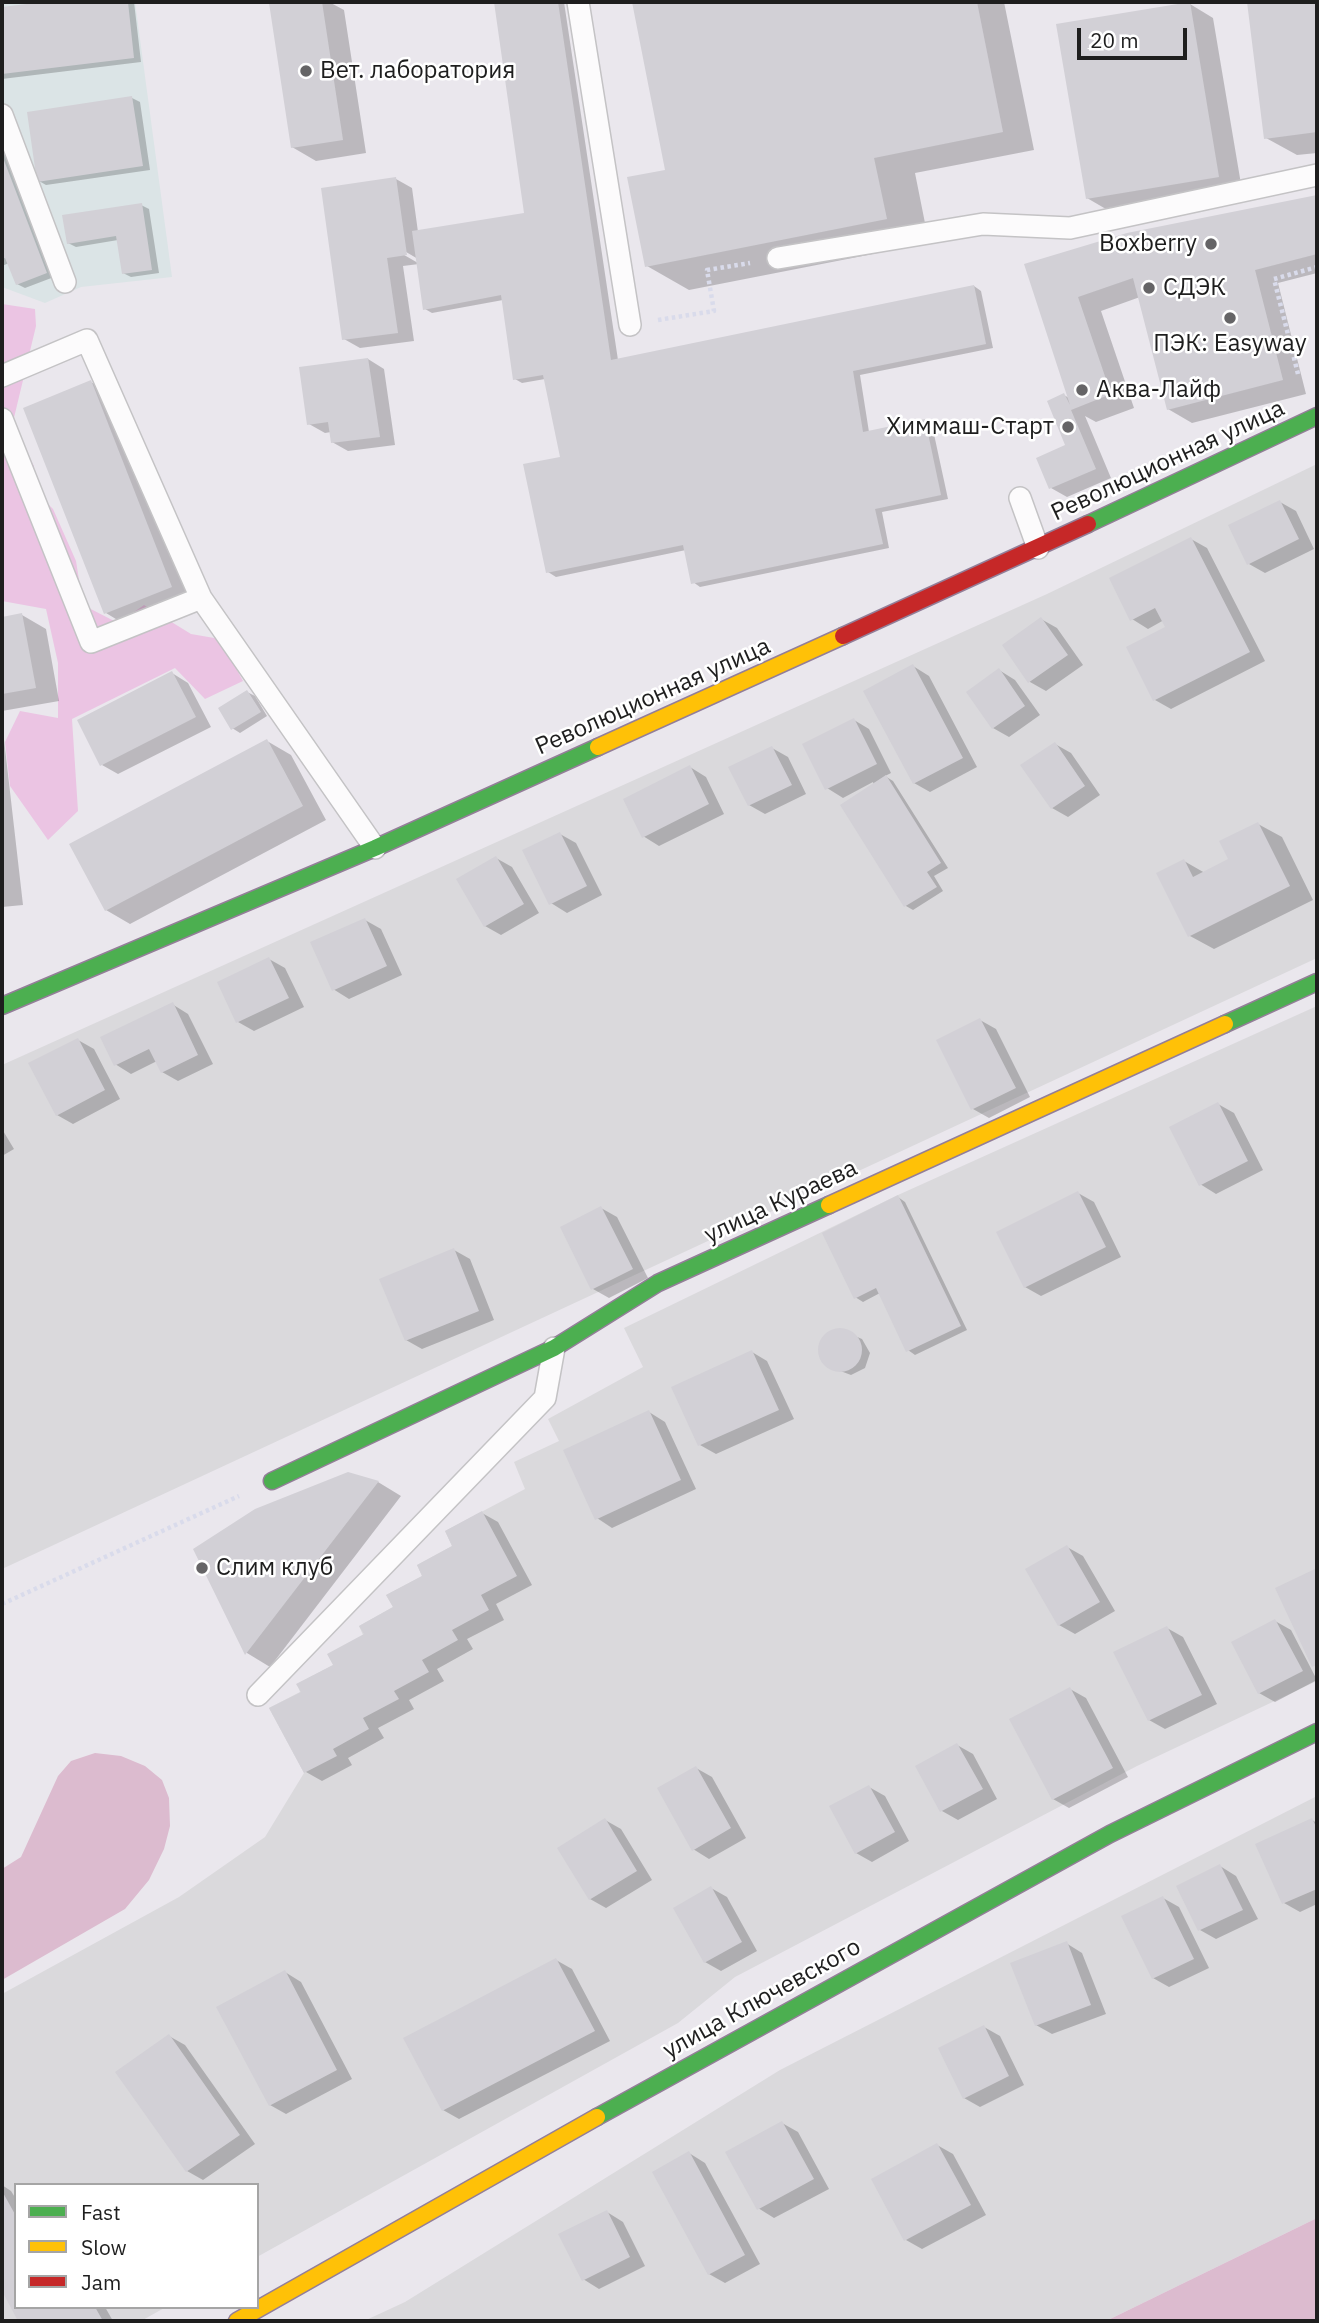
<!DOCTYPE html>
<html>
<head>
<meta charset="utf-8">
<style>
  body { margin:0 }
  #map { position:relative; width:1319px; height:2323px; overflow:hidden; background:#eae7ed; font-family:"IBM Plex Sans",sans-serif }
  canvas { display:block }
  .frame { position:absolute; inset:0; border:4px solid #1e1e1e; pointer-events:none }
  .legend { position:absolute; left:14px; top:2183px; width:245px; height:126px; box-sizing:border-box; background:#fff; border:2px solid #a5a5a5; margin:0; padding:9px 12px; list-style:none; font-size:21px; color:#1e1e1e }
  .legend li { display:flex; align-items:center; gap:14px; height:35px }
  .legend b { width:35px; border:2px solid #a5a5a5 }
  .scale { position:absolute; left:1077px; top:28px; width:110px; height:32px; box-sizing:border-box; border:4px solid #1e1e1e; border-top:0; padding-left:9px; font-size:21px; line-height:24px; white-space:nowrap; color:#1e1e1e; -webkit-text-stroke:5px #fff; paint-order:stroke }
</style>
</head>
<body>
<div id="map">
<canvas width="1319" height="2323"></canvas>
<div class="frame"></div>
<ul class="legend">
<li><b style="height:9px;background:#4caf50"></b>Fast</li>
<li><b style="height:9px;background:#ffc107"></b>Slow</li>
<li><b style="height:9px;background:#c62828"></b>Jam</li>
</ul>
<div class="scale">20 m</div>
</div>
<script>
const g = document.querySelector('canvas').getContext('2d');
g.lineJoin = 'round';
function fillPath(path, color) {
  g.fillStyle = color;
  g.fill(path, 'evenodd');
}
function toPath(rows) {
  const path = new Path2D();
  for (const r of rows) {
    if (r.length === 3) {
      path.moveTo(r[0] + r[2], r[1]);
      path.arc(r[0], r[1], r[2], 0, 2 * Math.PI);
      continue;
    }
    path.moveTo(r[0], r[1]);
    for (let i = 2; i < r.length; i += 2) path.lineTo(r[i], r[i + 1]);
  }
  return path;
}
function trace(path, color, width, dash) {
  g.strokeStyle = color;
  g.lineWidth = width;
  g.lineCap = dash ? 'butt' : 'round';
  g.setLineDash(dash || []);
  g.stroke(path);
}
function label(font, color, halo, rows, align = 'center') {
  g.font = font + ' "IBM Plex Sans",sans-serif';
  g.lineWidth = 5;
  g.setLineDash([]);
  g.textBaseline = 'middle';
  g.strokeStyle = halo;
  g.fillStyle = color;
  for (const [text, x, y, turn = 0] of rows) {
    g.save();
    g.translate(x, y);
    g.rotate((+turn || 0) * Math.PI / 180);
    g.textAlign = isNaN(turn) ? turn : align;
    if (halo) g.strokeText(text, 0, 0);
    g.fillText(text, 0, 0);
    g.restore();
  }
}
fillPath(toPath([
  [1317,464,1317,958,2,1569,2,1065,1047,594],
  [1317,1006,1317,1681,1137,1766,735,1977,678,2023,257,2257,257,2185,16,2185,16,2307,166,2307,141,2321,2,2321,2,1994,179,1897,265,1837,304,1773,269,1708,300,1692,297,1684,333,1665,363,1635,359,1626,393,1607,386,1595,422,1576,417,1565,452,1546,445,1531,525,1489,514,1462,559,1441,548,1419,643,1367,624,1328,898,1195],
  [1317,1796,1317,2218,1106,2321,364,2321,405,2302,780,2070]
]), '#dad9dc');
fillPath(toPath([
  [2,2,135,2,172,277,81,287,45,303,2,287]
]), '#dbe4e6');
fillPath(toPath([
  [2,304,35,309,36,326,12,426,34,466,35,491,53,509,76,561,83,605,118,623,144,605,191,634,220,639,243,681,205,699,175,668,72,719,78,811,48,840,10,786,5,742,20,711,58,718,58,663,46,609,2,601]
]), '#ebc4e3');
fillPath(toPath([
  [95,1753,121,1756,145,1766,162,1780,169,1798,170,1826,164,1849,149,1880,125,1909,2,1980,2,1869,21,1857,58,1776,71,1761],
  [1317,2218,1317,2321,1106,2321]
]), '#dcbbcf');
fillPath(toPath([
  [57,2,134,2,141,62,2,79,2,9],
  [286,2,329,2,344,10,366,153,316,161,292,147,271,4],
  [495,2,564,2,618,360,974,286,981,291,993,348,860,375,869,432,925,421,932,425,948,499,882,512,889,548,700,587,693,582,686,550,556,577,548,572,562,458,545,379,522,383,515,379,503,300,432,313,425,309,419,264,403,266,414,341,360,348,344,339,396,179,412,188,418,232,526,215],
  [401,249,418,259,418,263,399,252],
  [633,2,1004,2,1034,150,915,173,929,243,689,290,647,266,667,171],
  [1249,2,1317,2,1317,153,1297,155,1266,138],
  [1190,4,1213,18,1242,190,1111,212,1087,198],
  [132,98,140,102,150,170,46,185,39,181],
  [2,141,54,277,25,288,17,284,9,263,2,266],
  [1317,196,1317,273,1278,283,1306,394,1192,423,1168,409,1140,297,1101,311,1134,408,1096,422,1085,416,1111,478,1067,497,1051,488,1067,446,1064,395,1069,398,1026,265,1127,234],
  [141,205,149,209,159,273,131,277,123,273,118,240,76,247,68,243],
  [368,359,384,369,395,445,348,451,332,442,331,432,325,433,309,424],
  [91,382,115,396,195,600,129,627,106,613],
  [1280,502,1296,511,1314,549,1265,573,1249,564],
  [1191,539,1207,548,1265,661,1171,709,1155,700,1168,628,1164,620,1148,629,1132,619],
  [22,615,46,629,59,701,2,711,2,618],
  [1041,619,1057,628,1083,665,1046,691,1030,682,1004,646],
  [913,666,929,676,977,767,930,792,914,783],
  [999,670,1015,680,1040,715,1009,737,993,728],
  [172,673,188,683,211,727,118,774,102,765],
  [247,692,255,696,267,716,240,733,232,728],
  [854,720,869,729,891,773,885,776,893,781,948,868,934,876,943,891,913,910,906,906,873,782,843,798,827,788],
  [2,722,23,905,2,907],
  [267,741,291,755,326,820,130,924,106,910],
  [1055,744,1071,753,1100,795,1068,817,1052,808],
  [772,748,788,757,806,794,765,814,749,805],
  [690,767,706,777,724,814,659,846,643,836],
  [1258,824,1282,837,1313,900,1214,949,1190,936,1184,861,1205,873,1231,860],
  [560,834,576,843,602,895,567,913,551,903],
  [496,858,512,867,539,913,501,935,485,926],
  [365,920,381,929,402,975,349,999,333,989],
  [269,959,285,968,304,1007,254,1031,238,1022],
  [172,1004,188,1014,213,1064,178,1081,162,1072,157,1061,131,1074,115,1064],
  [980,1020,996,1029,1030,1097,989,1118,973,1109,938,1041],
  [78,1040,94,1049,120,1099,73,1124,57,1115],
  [1218,1104,1234,1113,1263,1170,1216,1194,1200,1184],
  [2,1129,14,1149,2,1156],
  [1078,1193,1094,1202,1121,1257,1041,1296,1025,1287],
  [898,1197,905,1202,967,1330,915,1355,908,1350,880,1293,863,1302,855,1297],
  [601,1208,617,1217,648,1278,609,1298,593,1289],
  [454,1250,470,1259,494,1320,422,1349,406,1340],
  [838,1329,862,1339,870,1353,865,1368,851,1375,827,1366,820,1352,824,1336],
  [752,1352,767,1361,794,1419,716,1454,700,1445],
  [649,1412,665,1422,696,1489,612,1528,597,1518],
  [348,1474,378,1482,401,1496,270,1667,247,1653,195,1549],
  [482,1513,498,1522,532,1585,496,1604,504,1620,467,1639,473,1649,437,1669,444,1681,409,1700,414,1709,378,1728,384,1738,348,1758,352,1765,322,1781,306,1772,271,1709,303,1692,335,1665,455,1547],
  [1067,1547,1083,1556,1115,1611,1075,1634,1059,1625],
  [1317,1570,1317,1668,1277,1589],
  [1275,1621,1291,1630,1317,1680,1275,1702,1259,1693],
  [1167,1628,1183,1637,1217,1704,1165,1729,1149,1720],
  [1070,1689,1086,1698,1128,1777,1069,1808,1053,1799],
  [957,1745,973,1754,997,1799,958,1820,942,1811,918,1766],
  [696,1768,712,1777,746,1838,709,1859,693,1849],
  [869,1787,885,1796,909,1841,872,1862,856,1853],
  [605,1820,621,1829,652,1880,606,1908,590,1899],
  [1312,1820,1317,1823,1317,1904,1300,1912,1284,1903],
  [1220,1866,1236,1876,1258,1919,1216,1939,1200,1930],
  [711,1888,727,1897,757,1951,721,1971,705,1962],
  [1163,1898,1179,1907,1209,1968,1169,1987,1153,1978],
  [1066,1943,1082,1953,1106,2014,1052,2034,1036,2025],
  [556,1960,572,1969,610,2041,459,2119,443,2110],
  [285,1972,301,1982,352,2079,286,2114,270,2105],
  [984,2027,1000,2036,1024,2085,980,2107,964,2098],
  [169,2036,185,2045,255,2144,203,2180,187,2171],
  [782,2123,798,2132,829,2189,774,2218,758,2208],
  [937,2145,953,2154,986,2215,922,2249,906,2240],
  [689,2153,705,2163,760,2264,725,2283,709,2274],
  [2,2185,11,2191,16,2199,16,2307,105,2307,113,2321,20,2321,2,2288],
  [607,2212,623,2222,645,2266,599,2289,583,2279]
]), '#0003');
fillPath(toPath([
  [43,2,128,2,134,58,2,74,2,7],
  [322,2,343,140,291,148,269,3],
  [494,2,558,2,611,360,974,285,986,344,853,371,863,432,925,419,941,495,875,509,883,544,691,584,683,545,546,573,523,464,560,457,543,375,513,380,501,295,423,310,412,231,524,213],
  [632,2,977,2,1003,132,874,158,887,219,645,267,627,177,665,170],
  [1190,2,1219,177,1086,199,1056,24],
  [1247,2,1317,2,1317,132,1264,139],
  [132,96,143,166,37,182,27,112],
  [2,155,47,273,16,285,5,258,2,259],
  [396,177,407,255,387,258,398,333,342,340,321,188],
  [1317,195,1317,254,1255,270,1283,380,1167,410,1133,278,1078,297,1111,394,1071,410,1096,469,1049,489,1036,458,1065,445,1047,401,1064,393,1070,405,1024,264,1127,233],
  [142,203,152,270,122,274,116,236,67,244,62,215],
  [368,358,380,437,331,443,328,422,307,425,299,367],
  [91,380,172,587,104,614,23,408],
  [1280,500,1299,539,1247,565,1228,525],
  [1191,537,1250,652,1153,701,1126,647,1165,627,1155,608,1130,621,1109,578],
  [22,613,36,688,2,694,2,617],
  [1041,617,1068,655,1028,683,1002,645],
  [913,664,963,758,913,784,863,691],
  [999,668,1025,706,992,729,966,692],
  [172,671,196,717,100,766,77,720],
  [247,690,261,712,231,730,218,708],
  [854,718,877,764,825,790,802,744],
  [267,739,303,806,105,911,69,844],
  [1055,742,1085,786,1051,809,1020,765],
  [772,746,792,785,748,806,728,767],
  [690,765,709,804,642,838,623,799],
  [886,775,941,863,927,872,937,887,904,907,840,805],
  [1258,822,1290,886,1188,937,1156,873,1184,859,1193,877,1228,859,1219,841],
  [560,832,587,886,549,905,522,850],
  [496,856,524,904,484,927,456,879],
  [365,918,387,966,332,991,310,942],
  [269,957,289,998,236,1023,217,982],
  [173,1002,198,1055,161,1073,149,1049,114,1066,100,1037],
  [980,1018,1016,1088,971,1110,936,1040],
  [78,1038,105,1090,56,1116,28,1063],
  [1218,1102,1248,1161,1199,1186,1169,1127],
  [1078,1191,1106,1247,1024,1288,996,1232],
  [898,1195,961,1326,906,1352,876,1288,854,1299,822,1233],
  [601,1206,633,1269,591,1290,560,1227],
  [454,1248,479,1311,405,1341,379,1279],
  [840,1350,22],
  [752,1350,779,1410,698,1446,671,1387],
  [649,1410,681,1480,595,1520,563,1450],
  [348,1472,379,1481,245,1655,193,1549,255,1509],
  [482,1511,517,1576,481,1595,489,1610,452,1630,458,1640,422,1660,429,1672,394,1691,399,1699,363,1718,369,1729,333,1749,337,1756,304,1773,269,1708,301,1692,296,1684,333,1665,327,1654,364,1634,359,1626,393,1607,386,1595,422,1576,417,1565,452,1546,445,1531],
  [1067,1545,1100,1602,1058,1626,1025,1569],
  [1317,1568,1317,1665,1312,1667,1275,1588],
  [1275,1619,1303,1671,1258,1694,1231,1642],
  [1167,1626,1202,1695,1148,1721,1113,1652],
  [1070,1687,1113,1768,1052,1800,1009,1719],
  [957,1743,983,1789,940,1812,915,1766],
  [696,1766,731,1828,692,1851,657,1788],
  [869,1785,895,1832,855,1854,829,1806],
  [605,1818,637,1871,589,1900,557,1848],
  [1312,1818,1317,1829,1317,1889,1282,1904,1255,1844],
  [1220,1864,1243,1910,1198,1931,1176,1886],
  [711,1886,742,1942,704,1963,673,1908],
  [1163,1896,1194,1959,1152,1979,1121,1916],
  [1067,1941,1091,2005,1035,2026,1010,1963],
  [556,1958,595,2031,442,2111,403,2038],
  [285,1970,337,2070,269,2106,216,2007],
  [984,2025,1009,2076,963,2099,938,2048],
  [169,2034,240,2135,186,2172,115,2072],
  [782,2121,814,2179,757,2210,725,2152],
  [937,2143,971,2205,904,2241,871,2179],
  [689,2151,745,2255,708,2275,652,2172],
  [2,2191,16,2216,16,2307,95,2307,103,2321,18,2321,2,2291],
  [607,2210,630,2257,582,2281,558,2234]
]), '#d2d0d6');
const lane = toPath([
  [578,2,630,325],
  [2,115,65,282],
  [778,258,983,224,1070,228,1317,175],
  [2,376,87,340,201,598,375,848],
  [2,419,91,642,201,598],
  [1020,498,1038,548],
  [258,1695,545,1398,554,1348]
]);
const fast = toPath([
  [1088,524,1317,416],
  [2,1006,375,848,598,747],
  [1225,1024,1317,982],
  [272,1481,554,1348,658,1283,829,1205],
  [597,2117,1110,1834,1317,1732]
]);
const slow = toPath([
  [598,747,843,636],
  [829,1205,1225,1024],
  [237,2321,597,2117]
]);
const jam = toPath([
  [843,636,1088,524]
]);
trace(lane, '#c4c3c5', 24);
trace(fast, '#937e98', 19);
trace(slow, '#937e98', 19);
trace(jam, '#937e98', 19);
trace(toPath([
  [658,320,714,311,707,270,750,263],
  [1298,374,1274,279,1317,267],
  [2,1604,239,1496]
]), '#d9dbeb', 4.5, [3.5, 3.5]);
trace(lane, '#fcfbfc', 21);
trace(fast, '#4caf50', 16);
trace(slow, '#ffc107', 16);
trace(jam, '#c62828', 16);
for (const [x, y, r, color] of [
  [306,71,7,"#656466"],
  [1211,244,7,"#656466"],
  [1149,288,7,"#656466"],
  [1230,318,7,"#656466"],
  [1082,390,7,"#656466"],
  [1068,427,7,"#656466"],
  [202,1568,7,"#656466"]
]) {
  const dot = new Path2D();
  dot.arc(x, y, r, 0, 2 * Math.PI);
  g.fillStyle = color;
  g.fill(dot);
  trace(dot, '#fff', 2.5);
}
label('24px', '#1e1e1e', '#fff', [
  ["Вет. лаборатория",320,71],
  ["Boxberry",1197,244,"right"],
  ["СДЭК",1163,288],
  ["ПЭК: Easyway",1230,344,"center"],
  ["Аква-Лайф",1096,390],
  ["Химмаш-Старт",1054,427,"right"],
  ["Слим клуб",216,1568]
], 'left');
label('24px', '#1e1e1e', '#fff', [
  ["Революционная улица",1168,461,-25],
  ["Революционная улица",653,697,-24],
  ["улица Кураева",781,1202,-25],
  ["улица Ключевского",762,1999,-29]
]);
</script>
</body>
</html>
